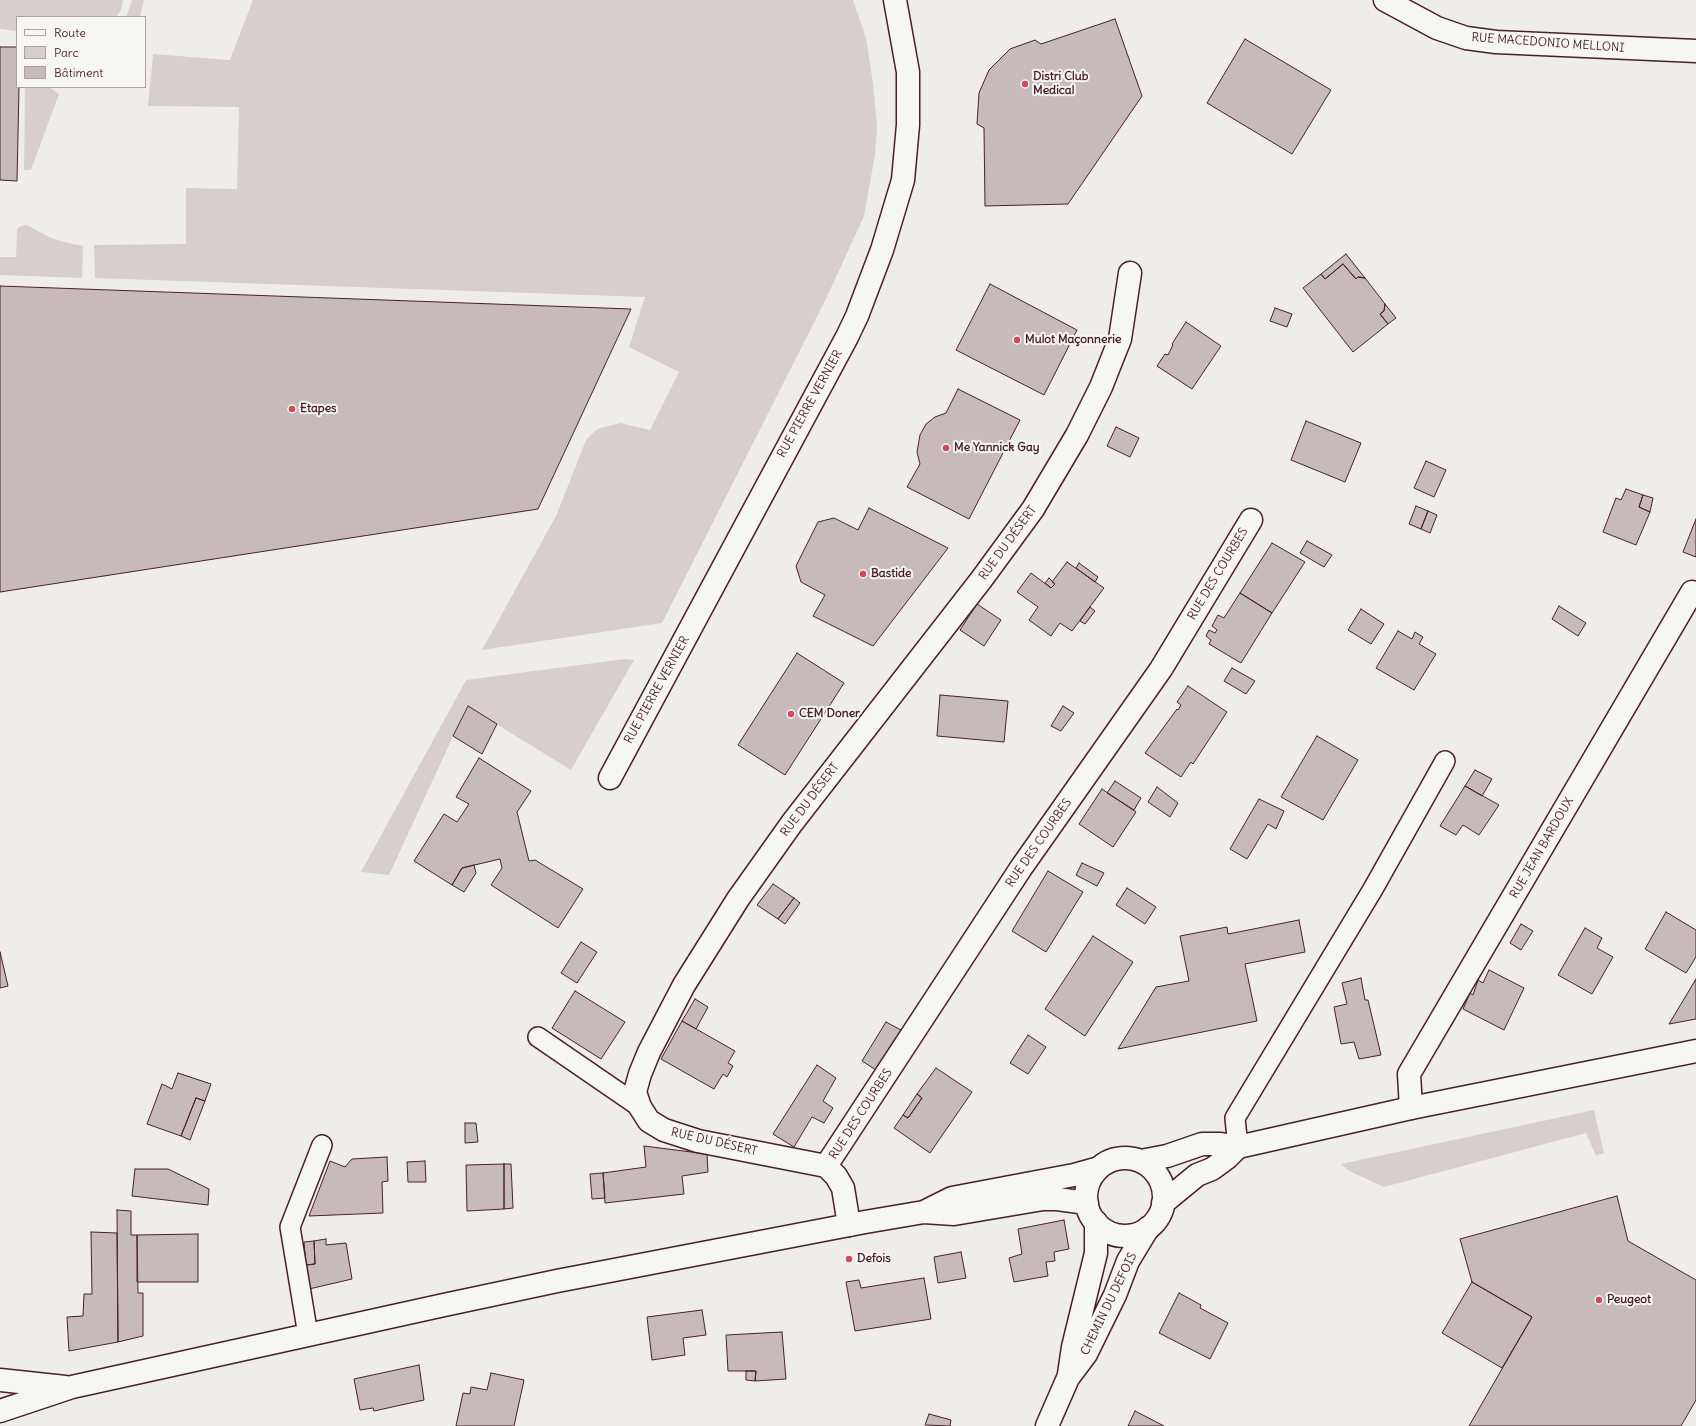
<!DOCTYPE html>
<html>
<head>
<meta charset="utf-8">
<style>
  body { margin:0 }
  #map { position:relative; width:1696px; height:1426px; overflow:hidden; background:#efedea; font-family:Delius,sans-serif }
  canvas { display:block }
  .legend { position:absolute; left:16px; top:16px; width:130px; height:72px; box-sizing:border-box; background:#f6f6f2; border:1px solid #b1a0a2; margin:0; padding:5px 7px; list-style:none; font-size:12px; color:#4a1f2b }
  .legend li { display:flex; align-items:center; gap:8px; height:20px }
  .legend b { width:20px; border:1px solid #b1a0a2 }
</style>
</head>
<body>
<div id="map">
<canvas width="1696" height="1426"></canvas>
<ul class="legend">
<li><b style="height:5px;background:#f6f6f2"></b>Route</li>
<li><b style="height:11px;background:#d7cfce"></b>Parc</li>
<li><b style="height:11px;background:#c6babb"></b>Bâtiment</li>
</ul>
</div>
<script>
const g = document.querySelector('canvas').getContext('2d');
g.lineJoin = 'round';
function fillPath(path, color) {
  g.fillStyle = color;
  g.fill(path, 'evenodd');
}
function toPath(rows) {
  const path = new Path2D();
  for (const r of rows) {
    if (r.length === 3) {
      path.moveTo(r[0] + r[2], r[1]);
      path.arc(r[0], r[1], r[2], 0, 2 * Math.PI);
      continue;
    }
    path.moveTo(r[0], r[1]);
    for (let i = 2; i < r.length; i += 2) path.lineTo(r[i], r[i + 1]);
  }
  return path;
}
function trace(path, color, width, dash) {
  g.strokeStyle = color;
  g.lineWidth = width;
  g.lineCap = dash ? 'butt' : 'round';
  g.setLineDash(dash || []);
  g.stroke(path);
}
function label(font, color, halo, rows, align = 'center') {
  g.font = font + ' Delius,sans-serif';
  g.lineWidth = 4;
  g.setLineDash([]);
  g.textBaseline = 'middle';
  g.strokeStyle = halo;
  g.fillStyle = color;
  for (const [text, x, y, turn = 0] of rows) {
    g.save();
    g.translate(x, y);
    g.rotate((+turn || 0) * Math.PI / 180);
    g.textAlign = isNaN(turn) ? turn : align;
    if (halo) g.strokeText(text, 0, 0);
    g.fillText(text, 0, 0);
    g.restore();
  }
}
fillPath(toPath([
  [0,0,123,0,121,10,116,17,17,17,17,31,0,29],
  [132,0,144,0,140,17,126,17],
  [253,0,853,0,866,38,873,83,877,127,875,155,864,216,825,301,662,623,482,650,556,516,586,440,597,429,621,423,650,430,679,372,629,347,645,297,95,278,94,245,186,244,186,188,237,189,239,107,148,106,153,54,230,60],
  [25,87,49,87,59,94,31,170,24,170],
  [27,225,51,238,73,244,83,246,82,278,0,275,0,257,16,257,17,229,21,226],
  [625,659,634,660,571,770,467,706,389,875,361,872,466,680],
  [1594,1110,1604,1153,1596,1156,1586,1133,1384,1187,1349,1171,1341,1164]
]), '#d7cfce');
const building = toPath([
  [1115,19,1142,96,1068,204,985,206,984,128,977,124,979,93,989,70,1010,49,1035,40,1041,44,1115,19],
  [1245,39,1331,90,1292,154,1207,103,1245,39],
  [0,47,17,47,17,87,19,87,17,181,0,180,0,47],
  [1346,254,1365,278,1358,277,1356,279,1343,264,1325,279,1321,274,1346,254],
  [1343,264,1356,279,1358,277,1365,278,1385,304,1384,311,1380,314,1388,324,1353,352,1303,288,1321,274,1325,279,1343,264],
  [990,284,1077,330,1044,395,956,350,990,284],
  [0,286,631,309,538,509,0,592,0,286],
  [1385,304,1396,318,1388,324,1380,314,1384,311,1385,304],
  [1275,308,1292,314,1287,327,1270,321,1275,308],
  [1186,322,1221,346,1192,389,1157,366,1165,354,1168,355,1173,345,1172,344,1186,322],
  [958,389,1020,420,969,519,907,487,920,464,917,452,920,435,926,424,935,417,946,413,958,389],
  [1306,421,1361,443,1345,482,1291,460,1306,421],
  [1116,427,1139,438,1130,457,1107,446,1116,427],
  [1426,461,1446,470,1434,497,1414,488,1426,461],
  [1626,489,1643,495,1639,507,1650,512,1636,545,1603,532,1616,498,1621,500,1626,489],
  [1643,495,1653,498,1650,512,1639,507,1643,495],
  [1416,506,1428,511,1421,529,1409,524,1416,506],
  [869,508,948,548,873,646,813,616,825,595,801,582,796,566,818,522,834,518,858,530,869,508],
  [1428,511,1437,515,1430,533,1421,529,1428,511],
  [1696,519,1696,557,1683,552,1696,519],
  [1307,541,1332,555,1324,567,1300,553,1307,541],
  [1272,543,1305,562,1272,613,1240,593,1272,543],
  [1067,562,1104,588,1072,631,1060,623,1051,636,1029,620,1038,607,1017,592,1031,573,1051,588,1055,584,1052,582,1067,562],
  [1079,563,1098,577,1095,582,1076,568,1079,563],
  [1049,578,1055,584,1051,588,1045,583,1049,578],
  [1240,593,1272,613,1241,663,1209,644,1211,640,1206,636,1209,630,1215,633,1217,630,1212,626,1218,615,1224,618,1240,593],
  [977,604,1001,620,984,646,960,630,977,604],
  [1559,606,1586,623,1578,636,1552,619,1559,606],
  [1090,607,1095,611,1085,624,1080,621,1090,607],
  [1361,609,1384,624,1371,644,1348,630,1361,609],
  [1398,631,1412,639,1415,632,1423,637,1419,644,1436,654,1414,690,1376,668,1398,631],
  [797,653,844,683,785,775,738,745,797,653],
  [1232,668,1255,681,1246,694,1224,681,1232,668],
  [1188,686,1227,712,1193,764,1191,762,1181,777,1145,753,1177,709,1178,710,1181,705,1177,702,1188,686],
  [940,695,1008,701,1004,742,937,736,940,695],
  [468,706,497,724,482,754,453,736,468,706],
  [1063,706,1074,713,1061,731,1051,726,1063,706],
  [1317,736,1358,760,1323,820,1281,797,1317,736],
  [479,758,531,791,517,812,529,861,535,860,583,889,558,928,491,885,502,868,500,859,462,868,452,885,414,861,444,814,457,822,469,804,456,797,479,758],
  [1475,770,1492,779,1482,796,1465,786,1475,770],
  [1115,781,1141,798,1134,810,1107,793,1115,781],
  [1465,786,1499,805,1479,835,1463,825,1456,835,1440,826,1465,786],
  [1157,787,1178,803,1170,817,1148,802,1157,787],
  [1102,789,1136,812,1113,847,1079,824,1102,789],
  [1259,799,1284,811,1276,829,1268,824,1247,859,1230,849,1259,799],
  [1082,863,1104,873,1097,886,1076,875,1082,863],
  [474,865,476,873,464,892,452,885,462,868,474,865],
  [1048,871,1083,892,1046,952,1012,931,1048,871],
  [773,884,794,898,778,919,757,905,773,884],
  [1127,888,1156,907,1145,924,1116,905,1127,888],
  [794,898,800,903,785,924,778,919,794,898],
  [1666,912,1696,930,1696,957,1686,973,1645,949,1666,912],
  [1299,920,1305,952,1245,964,1257,1021,1118,1049,1156,987,1189,981,1180,936,1227,927,1228,934,1299,920],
  [1521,924,1533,931,1521,950,1510,943,1521,924],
  [1585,928,1602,938,1597,948,1613,957,1592,994,1558,975,1585,928],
  [1093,936,1133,962,1085,1036,1045,1009,1093,936],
  [581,942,597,952,577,983,561,973,581,942],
  [0,952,8,986,0,988,0,952],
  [1489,970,1524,988,1504,1030,1463,1009,1470,993,1473,995,1478,980,1483,983,1489,970],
  [1361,978,1365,1000,1368,1000,1381,1055,1359,1059,1354,1042,1341,1044,1334,1007,1347,1004,1342,983,1361,978],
  [1696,979,1696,1019,1669,1024,1696,979],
  [575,991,625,1022,601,1059,552,1028,575,991],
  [695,999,708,1007,696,1029,682,1021,695,999],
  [682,1021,735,1051,728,1063,733,1066,727,1077,723,1074,714,1089,661,1059,682,1021],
  [886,1022,901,1030,876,1070,862,1061,886,1022],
  [1028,1035,1046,1047,1028,1074,1010,1063,1028,1035],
  [817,1065,836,1078,823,1101,833,1108,824,1123,812,1117,794,1147,773,1134,817,1065],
  [936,1068,972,1092,930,1153,894,1128,903,1115,908,1118,922,1098,917,1094,936,1068],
  [178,1073,211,1084,205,1101,196,1098,181,1136,147,1124,162,1084,172,1089,178,1073],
  [917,1094,922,1098,908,1118,903,1115,917,1094],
  [196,1098,205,1101,190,1140,181,1136,196,1098],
  [465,1123,476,1123,478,1142,465,1143,465,1123],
  [644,1146,707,1154,708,1172,682,1176,684,1194,605,1203,603,1173,646,1167,644,1146],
  [387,1157,388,1181,382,1182,383,1213,309,1216,330,1161,345,1167,352,1159,387,1157],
  [425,1161,426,1182,408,1182,407,1162,425,1161],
  [504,1164,504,1209,467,1211,466,1165,504,1164],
  [504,1164,511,1164,513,1208,504,1209,504,1164],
  [135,1169,168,1169,209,1189,208,1205,132,1196,135,1169],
  [603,1173,605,1198,592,1199,590,1174,603,1173],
  [1617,1196,1628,1241,1696,1280,1696,1400,1681,1426,1469,1426,1532,1317,1472,1282,1460,1239,1617,1196],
  [117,1210,131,1211,131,1235,137,1235,138,1293,143,1293,143,1336,118,1342,117,1210],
  [1064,1220,1069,1249,1054,1252,1055,1261,1046,1262,1048,1276,1014,1282,1009,1258,1022,1254,1018,1229,1064,1220],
  [91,1232,117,1233,118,1342,69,1351,67,1317,83,1316,84,1294,92,1294,91,1232],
  [198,1234,198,1282,137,1282,137,1235,198,1234],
  [326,1239,326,1245,346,1243,352,1279,309,1289,306,1265,315,1264,314,1241,326,1239],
  [314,1241,315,1264,306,1265,304,1242,314,1241],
  [961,1252,966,1278,938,1283,934,1257,961,1252],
  [924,1278,931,1319,855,1331,846,1282,859,1280,861,1288,924,1278],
  [1472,1282,1532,1317,1502,1368,1442,1333,1472,1282],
  [1179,1293,1201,1305,1200,1308,1228,1323,1210,1359,1159,1333,1179,1293],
  [702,1310,706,1335,683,1338,685,1355,652,1360,647,1317,702,1310],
  [782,1332,786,1379,755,1381,756,1371,728,1371,726,1335,782,1332],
  [419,1365,424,1400,374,1411,373,1408,360,1410,354,1379,419,1365],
  [746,1371,756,1371,755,1381,746,1380,746,1371],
  [491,1373,524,1380,514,1426,456,1426,463,1393,470,1394,471,1387,487,1390,491,1373],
  [1135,1411,1164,1426,1128,1426,1135,1411],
  [929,1414,951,1420,950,1426,925,1425,929,1414]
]);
fillPath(building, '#c6babb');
trace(building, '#4a1f2b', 1);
const service = toPath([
  [538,1037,640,1107],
  [1238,1147,1235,1118,1373,889,1445,761],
  [308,1335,290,1227,322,1145]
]);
const minor = toPath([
  [1385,0,1437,28,1466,38,1496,42,1696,51],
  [610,778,847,337,857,316,882,250,903,180,908,125,908,72,895,0],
  [1411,1108,1409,1074,1692,592],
  [826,1166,1021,868,1161,669,1251,520],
  [849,1225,843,1188,836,1176,826,1166,698,1141,664,1130,649,1121,640,1107,635,1092,640,1074,649,1052,684,985,738,899,792,823,981,580,1033,509,1077,435,1101,387,1120,339,1130,273],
  [1069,1374,1073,1347,1096,1253,1096,1222],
  [1047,1426,1068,1378,1086,1354,1115,1295,1128,1261,1148,1228]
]);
const secondary = toPath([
  [1125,1197,39],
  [1141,1161,1167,1156,1202,1144,1221,1144,1238,1147,1411,1108,1696,1051],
  [1163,1203,1197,1175,1212,1169,1227,1158,1238,1147],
  [924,1212,952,1198,1074,1175,1099,1168],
  [0,1380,65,1387],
  [0,1411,72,1387,444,1305,557,1281,865,1222,924,1212,954,1214,1043,1199,1057,1199,1087,1203]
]);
trace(service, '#4a1f2b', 22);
trace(minor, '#4a1f2b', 25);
trace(secondary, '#4a1f2b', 25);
trace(service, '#f6f6f2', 19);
trace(minor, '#f6f6f2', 22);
trace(secondary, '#f6f6f2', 22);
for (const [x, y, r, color] of [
  [1025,84,4,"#d1495b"],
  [1017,340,4,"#d1495b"],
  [292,409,4,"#d1495b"],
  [946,448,4,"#d1495b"],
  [863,574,4,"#d1495b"],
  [791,714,4,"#d1495b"],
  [849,1259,4,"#d1495b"],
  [1599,1300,4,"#d1495b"]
]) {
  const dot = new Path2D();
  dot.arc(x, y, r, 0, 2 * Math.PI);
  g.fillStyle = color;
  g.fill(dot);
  trace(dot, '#f6f6f2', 1.5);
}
label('12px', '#4a1f2b', '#f6f6f2', [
  ["RUE MACEDONIO MELLONI",1548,43,4],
  ["RUE PIERRE VERNIER",810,404,-61],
  ["RUE DU DÉSERT",1008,543,-54],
  ["RUE DES COURBES",1218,574,-59],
  ["RUE PIERRE VERNIER",657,690,-61],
  ["RUE DU DÉSERT",810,800,-53],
  ["RUE DES COURBES",1039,843,-55],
  ["RUE JEAN BARDOUX",1542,848,-60],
  ["RUE DES COURBES",861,1114,-57],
  ["RUE DU DÉSERT",714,1142,13],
  ["CHEMIN DU DEFOIS",1109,1304,-64]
]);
label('bold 12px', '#4a1f2b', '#f6f6f2', [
  ["Distri Club",1033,77],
  ["Medical",1033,91],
  ["Mulot Maçonnerie",1025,340],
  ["Etapes",300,409],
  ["Me Yannick Gay",954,448],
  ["Bastide",871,574],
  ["CEM Doner",799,714],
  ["Defois",857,1259],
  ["Peugeot",1607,1300]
], 'left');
</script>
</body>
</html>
